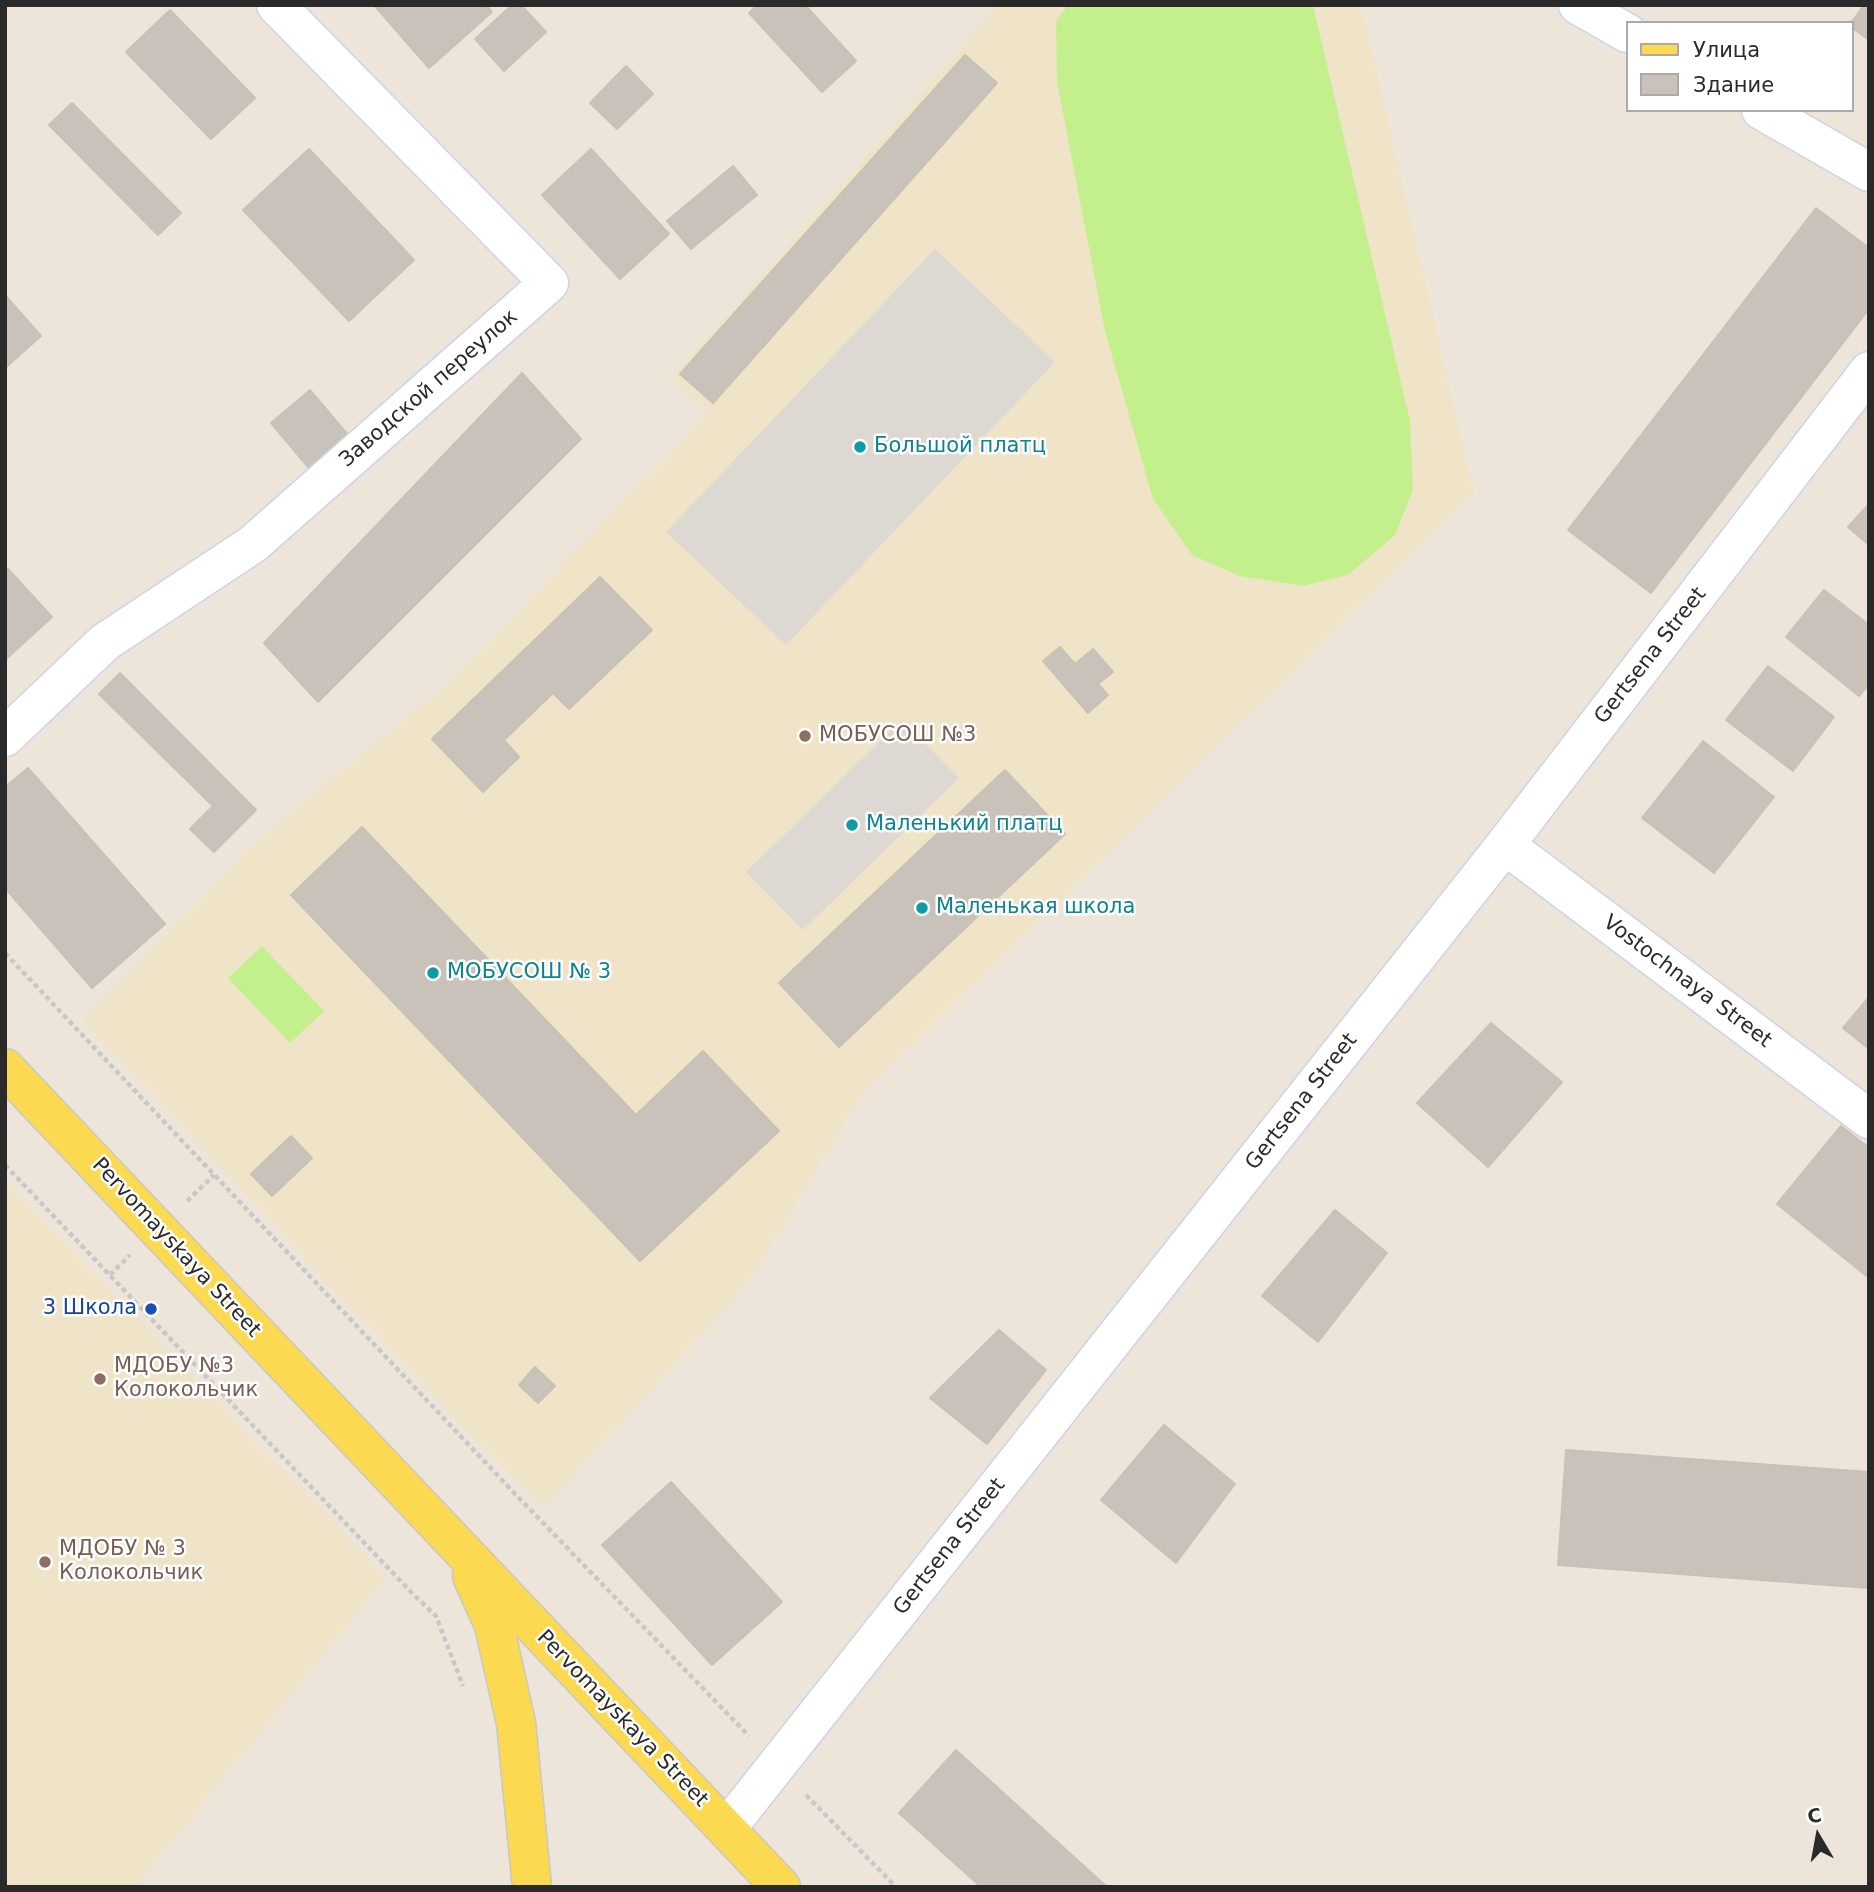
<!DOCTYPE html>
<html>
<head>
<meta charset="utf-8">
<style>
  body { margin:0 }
  #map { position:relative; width:1874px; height:1892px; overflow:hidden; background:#ede5da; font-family:"DejaVu Sans",sans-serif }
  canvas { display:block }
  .frame { position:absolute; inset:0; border:7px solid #2a2a2a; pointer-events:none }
  .legend { position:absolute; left:1626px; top:21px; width:228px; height:91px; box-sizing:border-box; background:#fff; border:2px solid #aaa; margin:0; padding:9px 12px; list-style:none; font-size:21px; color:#2a2a2a }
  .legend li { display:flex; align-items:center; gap:14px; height:35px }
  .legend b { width:35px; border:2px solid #aaa }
  .north { position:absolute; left:1783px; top:1801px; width:70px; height:70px; -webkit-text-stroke:5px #fff; paint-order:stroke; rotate:350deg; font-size:19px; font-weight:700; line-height:28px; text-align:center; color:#2a2a2a }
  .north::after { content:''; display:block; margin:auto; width:24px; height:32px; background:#2a2a2a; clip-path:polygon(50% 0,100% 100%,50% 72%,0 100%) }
</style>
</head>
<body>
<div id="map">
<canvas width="1874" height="1892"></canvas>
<div class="frame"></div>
<ul class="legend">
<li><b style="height:9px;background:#fbd951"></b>Улица</li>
<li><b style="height:19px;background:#c8c2ba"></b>Здание</li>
</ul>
<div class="north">С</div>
</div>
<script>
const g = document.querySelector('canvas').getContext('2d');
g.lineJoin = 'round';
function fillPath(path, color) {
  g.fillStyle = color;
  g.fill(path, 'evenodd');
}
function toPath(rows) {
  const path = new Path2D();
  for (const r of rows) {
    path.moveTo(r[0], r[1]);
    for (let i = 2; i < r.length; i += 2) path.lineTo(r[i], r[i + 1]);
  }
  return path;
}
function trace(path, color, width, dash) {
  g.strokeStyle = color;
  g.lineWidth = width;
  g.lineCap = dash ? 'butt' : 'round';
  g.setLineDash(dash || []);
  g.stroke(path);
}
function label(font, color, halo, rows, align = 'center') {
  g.font = font + ' "DejaVu Sans",sans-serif';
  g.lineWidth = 5;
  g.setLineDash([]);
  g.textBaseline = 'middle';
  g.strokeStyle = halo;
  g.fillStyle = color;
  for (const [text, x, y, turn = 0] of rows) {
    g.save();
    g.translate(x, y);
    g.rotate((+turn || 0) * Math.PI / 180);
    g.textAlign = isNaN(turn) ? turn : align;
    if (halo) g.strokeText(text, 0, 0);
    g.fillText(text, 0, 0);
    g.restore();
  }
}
fillPath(toPath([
  [998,5,1361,5,1474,494,861,1095,747,1285,545,1507,493,1459,83,1020,251,845,453,679,709,411,669,381],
  [5,1180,386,1578,135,1887,5,1887]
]), '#f0e4c8');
fillPath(toPath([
  [1068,5,1313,5,1410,421,1413,490,1395,535,1348,575,1303,586,1240,576,1192,555,1153,499,1105,331,1057,82,1056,21],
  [262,946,324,1011,290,1043,228,978]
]), '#c3f08d');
fillPath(toPath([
  [935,249,1055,362,786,645,666,532],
  [902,720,959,778,803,930,746,872]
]), '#ddd8d1');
const building = toPath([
  [374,5,486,5,492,12,429,68,374,5],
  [512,5,521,5,546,32,504,71,475,39,512,5],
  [757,5,805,5,856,61,822,92,749,13,757,5],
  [1864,5,1869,5,1869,40,1851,27,1851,23,1864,5],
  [170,10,255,98,211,139,126,52,170,10],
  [965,55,997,83,713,403,680,374,965,55],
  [626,66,653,94,617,129,590,103,626,66],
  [72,103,181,213,158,235,49,125,72,103],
  [309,149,414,260,349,321,243,210,309,149],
  [591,149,669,234,620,279,542,195,591,149],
  [733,166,757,195,691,249,667,221,733,166],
  [1816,208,1869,248,1869,309,1651,593,1568,530,1816,208],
  [5,295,41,336,5,368,5,295],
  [522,373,581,439,318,702,264,643,522,373],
  [310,390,353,441,314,474,271,423,310,390],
  [1869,504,1869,545,1848,527,1869,504],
  [8,569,52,617,5,660,5,571,8,569],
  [600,577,652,630,569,709,553,693,504,740,519,757,483,792,432,739,600,577],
  [1824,590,1869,625,1869,684,1859,696,1786,637,1824,590],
  [1060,647,1075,664,1093,649,1113,672,1098,684,1108,695,1088,713,1043,661,1060,647],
  [1768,666,1834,717,1793,771,1726,720,1768,666],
  [120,673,256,810,214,852,190,829,213,806,99,694,120,673],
  [1703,741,1774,797,1714,873,1642,818,1703,741],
  [28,768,165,924,92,988,5,888,5,787,28,768],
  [1005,770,1065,834,839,1047,779,983,1005,770],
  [362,827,636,1115,703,1051,779,1131,640,1261,291,895,362,827],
  [1869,997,1869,1049,1843,1028,1869,997],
  [1491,1023,1562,1082,1488,1167,1417,1103,1491,1023],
  [1841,1126,1869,1148,1869,1278,1777,1204,1841,1126],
  [291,1136,312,1158,272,1196,251,1174,291,1136],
  [1335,1210,1387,1253,1318,1342,1262,1296,1335,1210],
  [999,1330,1046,1370,987,1444,930,1398,999,1330],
  [535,1367,555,1386,538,1403,519,1385,535,1367],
  [1164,1425,1235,1484,1176,1563,1101,1500,1164,1425],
  [1566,1450,1869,1472,1869,1588,1558,1565,1566,1450],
  [671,1482,782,1602,712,1665,602,1545,671,1482],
  [956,1750,1107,1887,981,1887,899,1813,956,1750]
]);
fillPath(building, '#c8c2ba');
trace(building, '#c8c2b4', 2);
const minor = toPath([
  [1578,5,1627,33],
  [1761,110,1869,172],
  [5,737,105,642,253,544,549,283,276,5],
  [1505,845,1869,1119],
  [727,1828,1505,845,1869,371]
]);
const major = toPath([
  [5,1068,781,1887],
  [472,1576,494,1625,516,1723,532,1887]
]);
trace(minor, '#cfd3e4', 41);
trace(major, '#c8c8c8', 41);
trace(toPath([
  [5,953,518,1497,749,1736],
  [5,1165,412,1593,436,1616,463,1686],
  [187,1201,214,1175],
  [110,1275,130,1255],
  [806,1795,896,1887]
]), '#c8c8c8', 4.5, [5, 3.5]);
trace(minor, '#fff', 38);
trace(major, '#fbd951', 38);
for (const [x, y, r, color] of [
  [860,447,7,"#0f9aa8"],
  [805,736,7,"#8d6e63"],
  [852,825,7,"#0f9aa8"],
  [922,908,7,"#0f9aa8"],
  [433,973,7,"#0f9aa8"],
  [151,1309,7,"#1a4fb4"],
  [100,1379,7,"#8d6e63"],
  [45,1562,7,"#8d6e63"]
]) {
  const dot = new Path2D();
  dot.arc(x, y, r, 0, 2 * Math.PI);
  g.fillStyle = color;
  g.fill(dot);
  trace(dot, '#fff', 2.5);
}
label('21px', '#2a2a2a', '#fff', [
  ["Заводской переулок",429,389,-41],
  ["Gertsena Street",1651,656,-52],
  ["Vostochnaya Street",1687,982,37],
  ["Gertsena Street",1302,1102,-52],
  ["Pervomayskaya Street",176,1248,47],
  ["Gertsena Street",950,1547,-52],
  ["Pervomayskaya Street",622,1719,46]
]);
label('21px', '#0d838f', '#fff', [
  ["Большой платц",874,447],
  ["Маленький платц",866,825],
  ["Маленькая школа",936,908],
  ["МОБУСОШ № 3",447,973]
], 'left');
label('21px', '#785e54', '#fff', [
  ["МОБУСОШ №3",819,736],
  ["МДОБУ №3",114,1367],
  ["Колокольчик",114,1391],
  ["МДОБУ № 3",59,1550],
  ["Колокольчик",59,1574]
], 'left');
label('21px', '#164399', '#fff', [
  ["3 Школа",137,1309]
], 'right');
</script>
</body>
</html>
